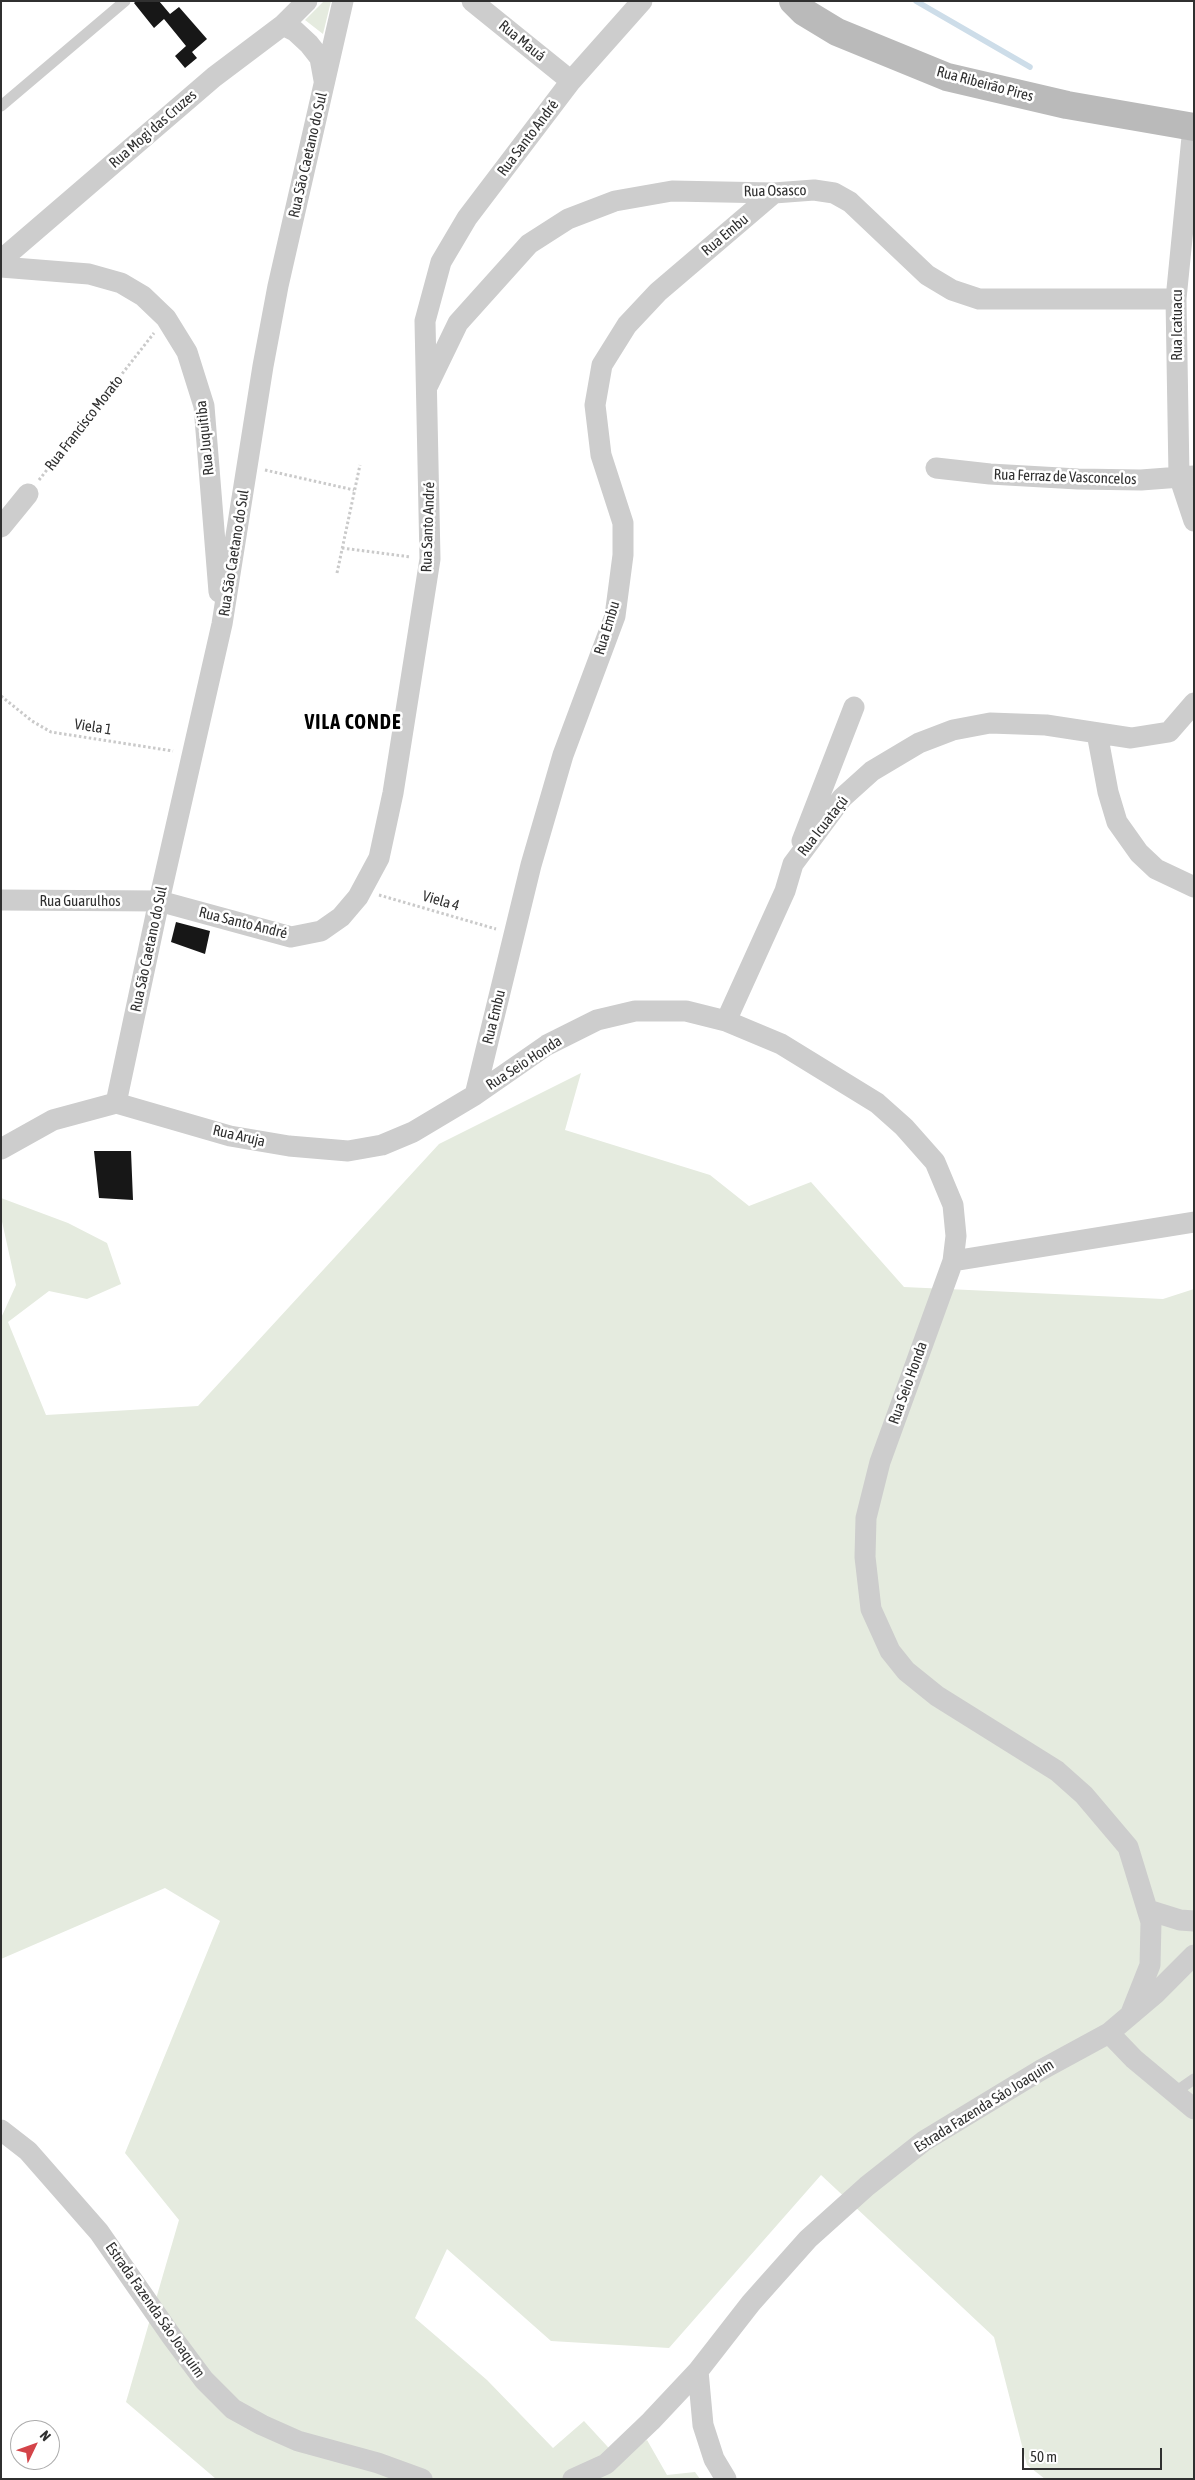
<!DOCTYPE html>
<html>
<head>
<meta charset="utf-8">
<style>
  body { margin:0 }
  #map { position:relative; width:1195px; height:2480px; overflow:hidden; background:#fff; font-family:"Asap Condensed",sans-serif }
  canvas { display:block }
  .frame { position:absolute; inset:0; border:2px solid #303030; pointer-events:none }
  .north { position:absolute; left:10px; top:2420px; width:50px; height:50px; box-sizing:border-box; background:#fff; border:1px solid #acacac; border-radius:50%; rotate:48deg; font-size:14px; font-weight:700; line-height:20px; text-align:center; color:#303030 }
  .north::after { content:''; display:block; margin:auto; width:18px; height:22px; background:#d44449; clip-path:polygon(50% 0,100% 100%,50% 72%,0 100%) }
  .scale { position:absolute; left:1022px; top:2448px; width:140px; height:22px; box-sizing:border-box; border:2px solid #303030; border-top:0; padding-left:6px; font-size:15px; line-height:18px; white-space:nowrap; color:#303030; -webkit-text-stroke:4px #fff; paint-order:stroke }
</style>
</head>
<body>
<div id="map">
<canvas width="1195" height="2480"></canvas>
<div class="frame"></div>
<div class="north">N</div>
<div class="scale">50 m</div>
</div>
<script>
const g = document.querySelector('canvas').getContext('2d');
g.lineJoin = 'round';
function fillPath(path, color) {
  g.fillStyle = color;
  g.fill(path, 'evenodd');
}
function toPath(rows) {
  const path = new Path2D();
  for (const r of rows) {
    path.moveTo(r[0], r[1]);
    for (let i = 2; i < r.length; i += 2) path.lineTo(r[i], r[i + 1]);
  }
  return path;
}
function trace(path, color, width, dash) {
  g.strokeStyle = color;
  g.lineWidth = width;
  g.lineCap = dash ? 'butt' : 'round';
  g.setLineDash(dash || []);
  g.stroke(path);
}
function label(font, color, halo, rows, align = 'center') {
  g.font = font + ' "Asap Condensed",sans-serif';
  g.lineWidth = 5;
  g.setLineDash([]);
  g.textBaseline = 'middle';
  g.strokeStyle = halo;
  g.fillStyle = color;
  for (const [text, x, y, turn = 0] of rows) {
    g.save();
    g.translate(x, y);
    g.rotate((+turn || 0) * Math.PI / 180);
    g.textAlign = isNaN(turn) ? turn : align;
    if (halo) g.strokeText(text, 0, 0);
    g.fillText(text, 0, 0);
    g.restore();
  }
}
fillPath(toPath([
  [324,1,331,1,323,34,305,20],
  [581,1073,565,1130,710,1175,749,1206,811,1182,904,1287,1163,1299,1194,1289,1194,2479,1045,2479,1027,2465,994,2337,821,2175,669,2348,551,2341,447,2249,415,2318,487,2380,553,2448,584,2421,618,2458,647,2440,667,2475,695,2472,700,2479,216,2479,126,2402,179,2220,125,2153,220,1921,165,1888,1,1959,1,1318,16,1285,1,1217,1,1198,68,1223,107,1243,121,1284,87,1299,49,1291,8,1322,46,1415,198,1406,439,1144]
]), '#e5ebdf');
trace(toPath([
  [916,1,1030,67]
]), '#cddde9', 5.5);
fillPath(toPath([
  [136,1,159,1,170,14,179,7,207,39,192,52,197,58,185,68,175,56,186,46,164,19,154,28,134,3],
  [176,922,210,931,205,954,171,942],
  [94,1151,131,1151,133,1200,99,1198]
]), '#171717');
trace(toPath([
  [265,470,354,490],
  [39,480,154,333],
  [342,548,411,557],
  [337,573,360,465],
  [1,696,32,721,51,732,173,751],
  [379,895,496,929]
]), '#cacaca', 3, [2.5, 2.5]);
trace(toPath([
  [1,106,125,1],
  [1174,2093,1194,2079]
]), '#cdcdcd', 11);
trace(toPath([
  [472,1,571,81],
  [283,25,295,31,309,44,320,58,324,80],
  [1193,127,1176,299,1179,476,1194,521],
  [1,260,214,77,283,25,307,1],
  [1,267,89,274,121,283,143,296,166,318,187,352,204,406,219,592],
  [428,385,458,323,529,244,568,219,615,201,672,191,774,193,814,190,834,193,850,202,927,275,952,290,979,299,1176,299],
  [936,468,990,474,1078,479,1141,480,1194,476],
  [1,527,28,494],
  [1097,733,1108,792,1117,822,1139,853,1156,869,1194,887],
  [802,841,854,707],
  [1,900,159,901,291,937,321,931,341,917,358,897,379,858,393,793,430,559,425,321,441,262,467,218,571,81,642,1],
  [726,1021,785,891,793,864,842,798,872,771,919,743,953,730,990,723,1046,725,1131,738,1169,732,1194,703],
  [475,1095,531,865,563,755,615,616,623,555,623,523,601,455,595,405,602,365,627,325,658,292,774,193],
  [116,1103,159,901,222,624,263,366,278,286,343,1],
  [1,1149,53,1120,116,1103,230,1136,289,1146,348,1151,382,1145,413,1132,475,1095,547,1045,597,1020,635,1011,686,1011,726,1021,781,1044,877,1103,904,1127,935,1162,953,1205,956,1236,953,1261,880,1462,866,1518,865,1557,871,1609,890,1651,906,1671,937,1696,1057,1771,1084,1795,1128,1847,1151,1922,1150,1965,1131,2013],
  [953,1261,1194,1222],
  [1148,1910,1180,1920,1194,1921],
  [1109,2033,1134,2059,1194,2109],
  [1,2130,28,2151,99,2232,172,2337,204,2380,233,2409,262,2425,298,2441,378,2463,422,2479],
  [698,2371,703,2425,714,2459,726,2479],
  [573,2479,606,2464,651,2421,698,2371,751,2303,808,2239,867,2186,924,2141,1041,2070,1109,2033,1155,1994,1194,1955]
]), '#cdcdcd', 21);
trace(toPath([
  [793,1,804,12,837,32,947,77,1067,105,1194,127]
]), '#bababa', 28);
label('15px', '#303030', '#fff', [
  ["Rua Mauá",522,41,39],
  ["Rua Ribeirão Pires",985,84,15],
  ["Rua Mogi das Cruzes",153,129,-41],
  ["Rua Santo André",528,138,-53],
  ["Rua São Caetano do Sul",308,155,-77],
  ["Rua Osasco",775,191,-1],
  ["Rua Embu",725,235,-40],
  ["Rua Icatuacu",1177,325,-90],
  ["Rua Francisco Morato",84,423,-52],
  ["Rua Juquitiba",205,438,-96],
  ["Rua Ferraz de Vasconcelos",1065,477,2],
  ["Rua Santo André",428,527,-88],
  ["Rua São Caetano do Sul",234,553,-81],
  ["Rua Embu",607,628,-73],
  ["Viela 1",93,727,9],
  ["Rua Icuataçú",823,826,-52],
  ["Rua Guarulhos",80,901],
  ["Viela 4",441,901,16],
  ["Rua Santo André",243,923,14],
  ["Rua São Caetano do Sul",149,949,-78],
  ["Rua Embu",494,1017,-76],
  ["Rua Seio Honda",524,1063,-33],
  ["Rua Aruja",239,1136,13],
  ["Rua Seio Honda",908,1383,-70],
  ["Estrada Fazenda Sáo Joaquim",984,2106,-32],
  ["Estrada Fazenda Sáo Joaquim",155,2310,55]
]);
g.letterSpacing = '1px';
label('bold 20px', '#000', '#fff', [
  ["VILA CONDE",353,723]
]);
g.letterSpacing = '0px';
</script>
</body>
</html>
